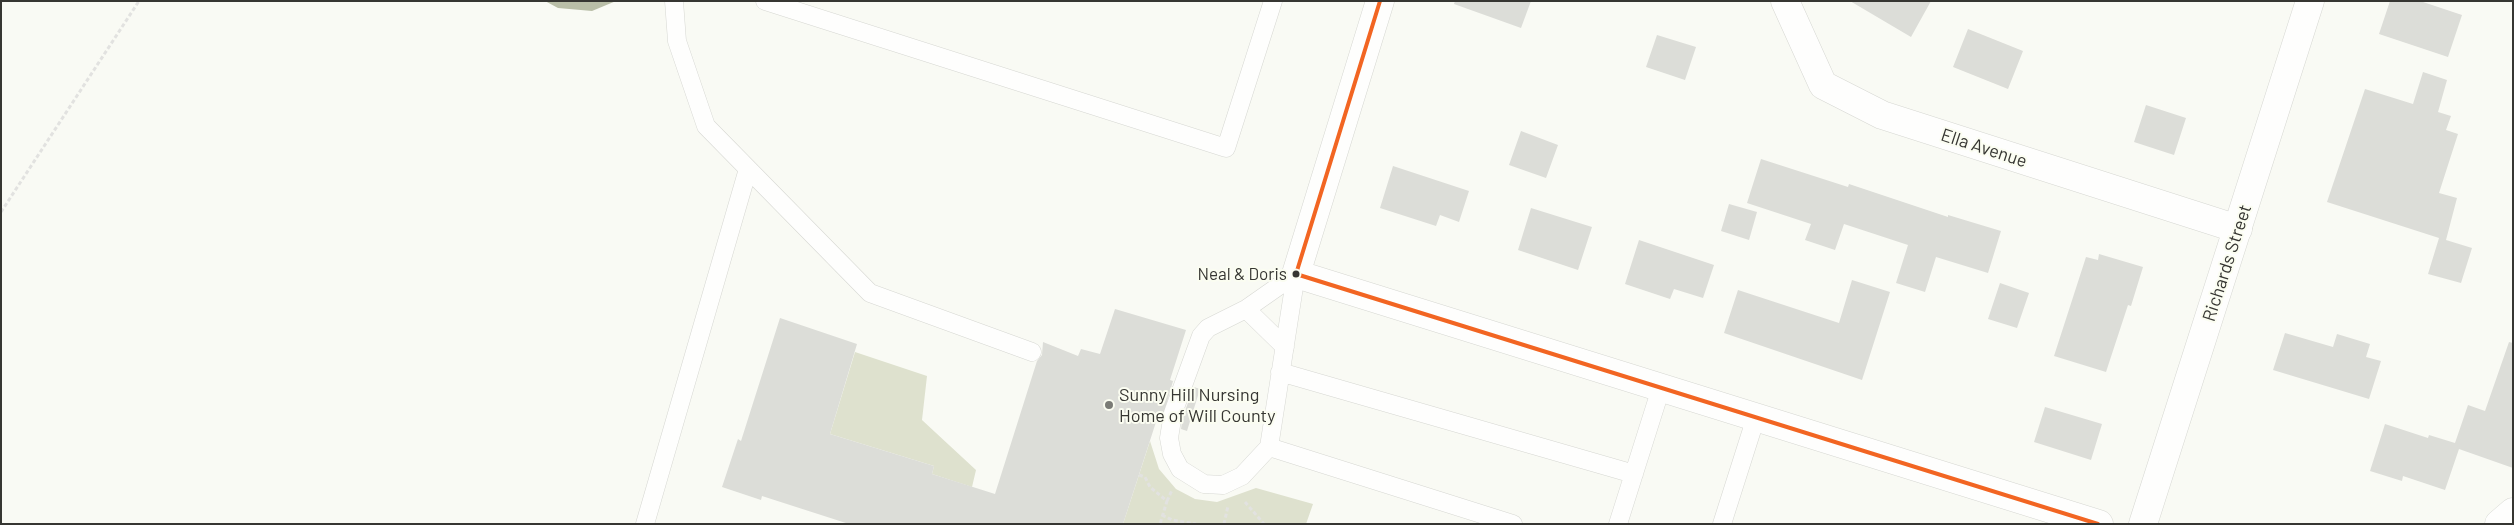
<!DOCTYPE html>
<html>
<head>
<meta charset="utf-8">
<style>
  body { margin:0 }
  #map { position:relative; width:2514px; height:525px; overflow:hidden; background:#f9faf4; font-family:Barlow,sans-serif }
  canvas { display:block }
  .frame { position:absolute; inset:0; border:2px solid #363632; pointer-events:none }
</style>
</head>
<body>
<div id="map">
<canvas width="2514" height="525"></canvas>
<div class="frame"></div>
</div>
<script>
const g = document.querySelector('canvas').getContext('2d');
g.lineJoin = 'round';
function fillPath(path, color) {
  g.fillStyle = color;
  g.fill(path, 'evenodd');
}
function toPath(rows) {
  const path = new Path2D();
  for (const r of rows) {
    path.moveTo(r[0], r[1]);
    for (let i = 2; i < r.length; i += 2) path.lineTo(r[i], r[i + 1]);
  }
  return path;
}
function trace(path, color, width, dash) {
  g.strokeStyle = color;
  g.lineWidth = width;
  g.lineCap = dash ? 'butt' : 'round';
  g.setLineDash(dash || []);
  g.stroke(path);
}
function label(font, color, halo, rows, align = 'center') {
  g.font = font + ' Barlow,sans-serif';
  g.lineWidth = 4;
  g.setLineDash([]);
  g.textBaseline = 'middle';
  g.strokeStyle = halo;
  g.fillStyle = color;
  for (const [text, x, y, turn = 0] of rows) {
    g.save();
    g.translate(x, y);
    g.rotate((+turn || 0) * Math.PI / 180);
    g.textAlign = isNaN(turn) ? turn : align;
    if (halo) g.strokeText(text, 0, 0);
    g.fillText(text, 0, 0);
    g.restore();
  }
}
fillPath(toPath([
  [855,352,927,376,922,420,976,470,972,487,932,474,934,466,830,434],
  [1150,441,1159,469,1176,489,1195,499,1217,502,1256,488,1313,504,1306,524,1123,524]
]), '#dee1ce');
fillPath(toPath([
  [545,1,616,1,592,11,558,8]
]), '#b9bea7');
fillPath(toPath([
  [1455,1,1531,1,1521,28,1454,4],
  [1850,1,1931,1,1911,37],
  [2390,1,2420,1,2462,15,2448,57,2379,34],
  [1968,29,2023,51,2008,89,1953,67],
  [1657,35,1696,47,1685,80,1646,67],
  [2423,72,2447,80,2438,112,2451,116,2446,130,2458,134,2439,193,2457,198,2446,240,2472,248,2461,283,2428,274,2439,238,2327,202,2365,89,2413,104],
  [2146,105,2186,118,2174,155,2134,142],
  [1521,131,1558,145,1546,178,1509,165],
  [1761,159,1848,187,1849,184,1948,217,1948,215,2001,231,1988,273,1936,257,1925,292,1896,283,1908,245,1844,224,1835,250,1805,240,1811,224,1747,203],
  [1393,166,1469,191,1459,222,1440,215,1436,226,1380,208],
  [1729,204,1757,212,1749,240,1721,231],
  [1531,208,1592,227,1578,270,1518,250],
  [1639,240,1714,265,1703,298,1674,289,1670,299,1625,284],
  [2099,254,2143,267,2131,306,2128,305,2106,372,2054,356,2086,257,2098,260],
  [1852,280,1890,292,1862,380,1724,333,1738,290,1839,323],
  [2000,283,2029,293,2017,328,1988,319],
  [1115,309,1186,330,1170,380,1173,381,1161,423,1156,422,1123,524,849,524,762,496,761,500,722,487,738,439,741,441,780,318,857,344,830,434,934,466,932,474,995,494,1037,361,1042,355,1043,342,1078,356,1081,349,1100,354],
  [2285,333,2333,347,2337,334,2370,344,2366,357,2381,361,2369,399,2273,370],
  [2509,342,2513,343,2513,468,2459,449,2445,490,2403,476,2402,481,2370,471,2385,424,2428,438,2429,435,2455,443,2468,405,2485,411],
  [1194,387,1200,389,1187,431,1181,429,1183,416],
  [2045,407,2102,424,2091,460,2034,442]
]), '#dcddd8');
const service = toPath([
  [674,1,677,41,706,126,870,293,1032,352],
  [765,1,1226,148,1273,1],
  [1296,274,1269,447,1242,476,1223,485,1204,484,1180,469,1172,454,1169,438,1173,413,1201,336,1208,328,1246,309,1296,274],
  [1246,309,1285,347],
  [1280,372,1634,474],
  [1269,447,1513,524],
  [645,524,748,169],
  [1618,524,1661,388],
  [1722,524,1756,417]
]);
const minor = toPath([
  [1380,1,1296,274,2099,524],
  [1785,1,1823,85,1882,115,2238,229],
  [2499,524,2513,512]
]);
const tertiary = toPath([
  [2143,524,2310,1]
]);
trace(service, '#d6d7d2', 19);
trace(minor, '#d6d7d2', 29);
trace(tertiary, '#d6d7d2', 29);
trace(toPath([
  [1,212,139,1],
  [1139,475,1145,477,1150,487,1167,501,1160,524],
  [1167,501,1172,490],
  [1245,502,1264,524],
  [1162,515,1172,520,1196,524],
  [1224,524,1228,506]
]), '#e2e2e0', 3, [4, 2.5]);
trace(service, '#fefefd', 18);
trace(minor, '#fefefd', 28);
trace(tertiary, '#fefefd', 28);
trace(toPath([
  [1380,1,1296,274,2098,524]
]), '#f26522', 4);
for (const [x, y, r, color] of [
  [1296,274,4.5,"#363632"],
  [1109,405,5,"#7a7b76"]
]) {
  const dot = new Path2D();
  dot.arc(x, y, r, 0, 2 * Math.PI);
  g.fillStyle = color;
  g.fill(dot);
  trace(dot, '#fbfdf1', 2);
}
label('17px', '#363632', '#fbfdf1', [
  ["Neal & Doris",1287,274]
], 'right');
label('18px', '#363632', '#fbfdf1', [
  ["Ella Avenue",1984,148,18],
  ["Richards Street",2227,263,-72]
]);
label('18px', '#363632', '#fbfdf1', [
  ["Sunny Hill Nursing",1119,395],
  ["Home of Will County",1119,416]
], 'left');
</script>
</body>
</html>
